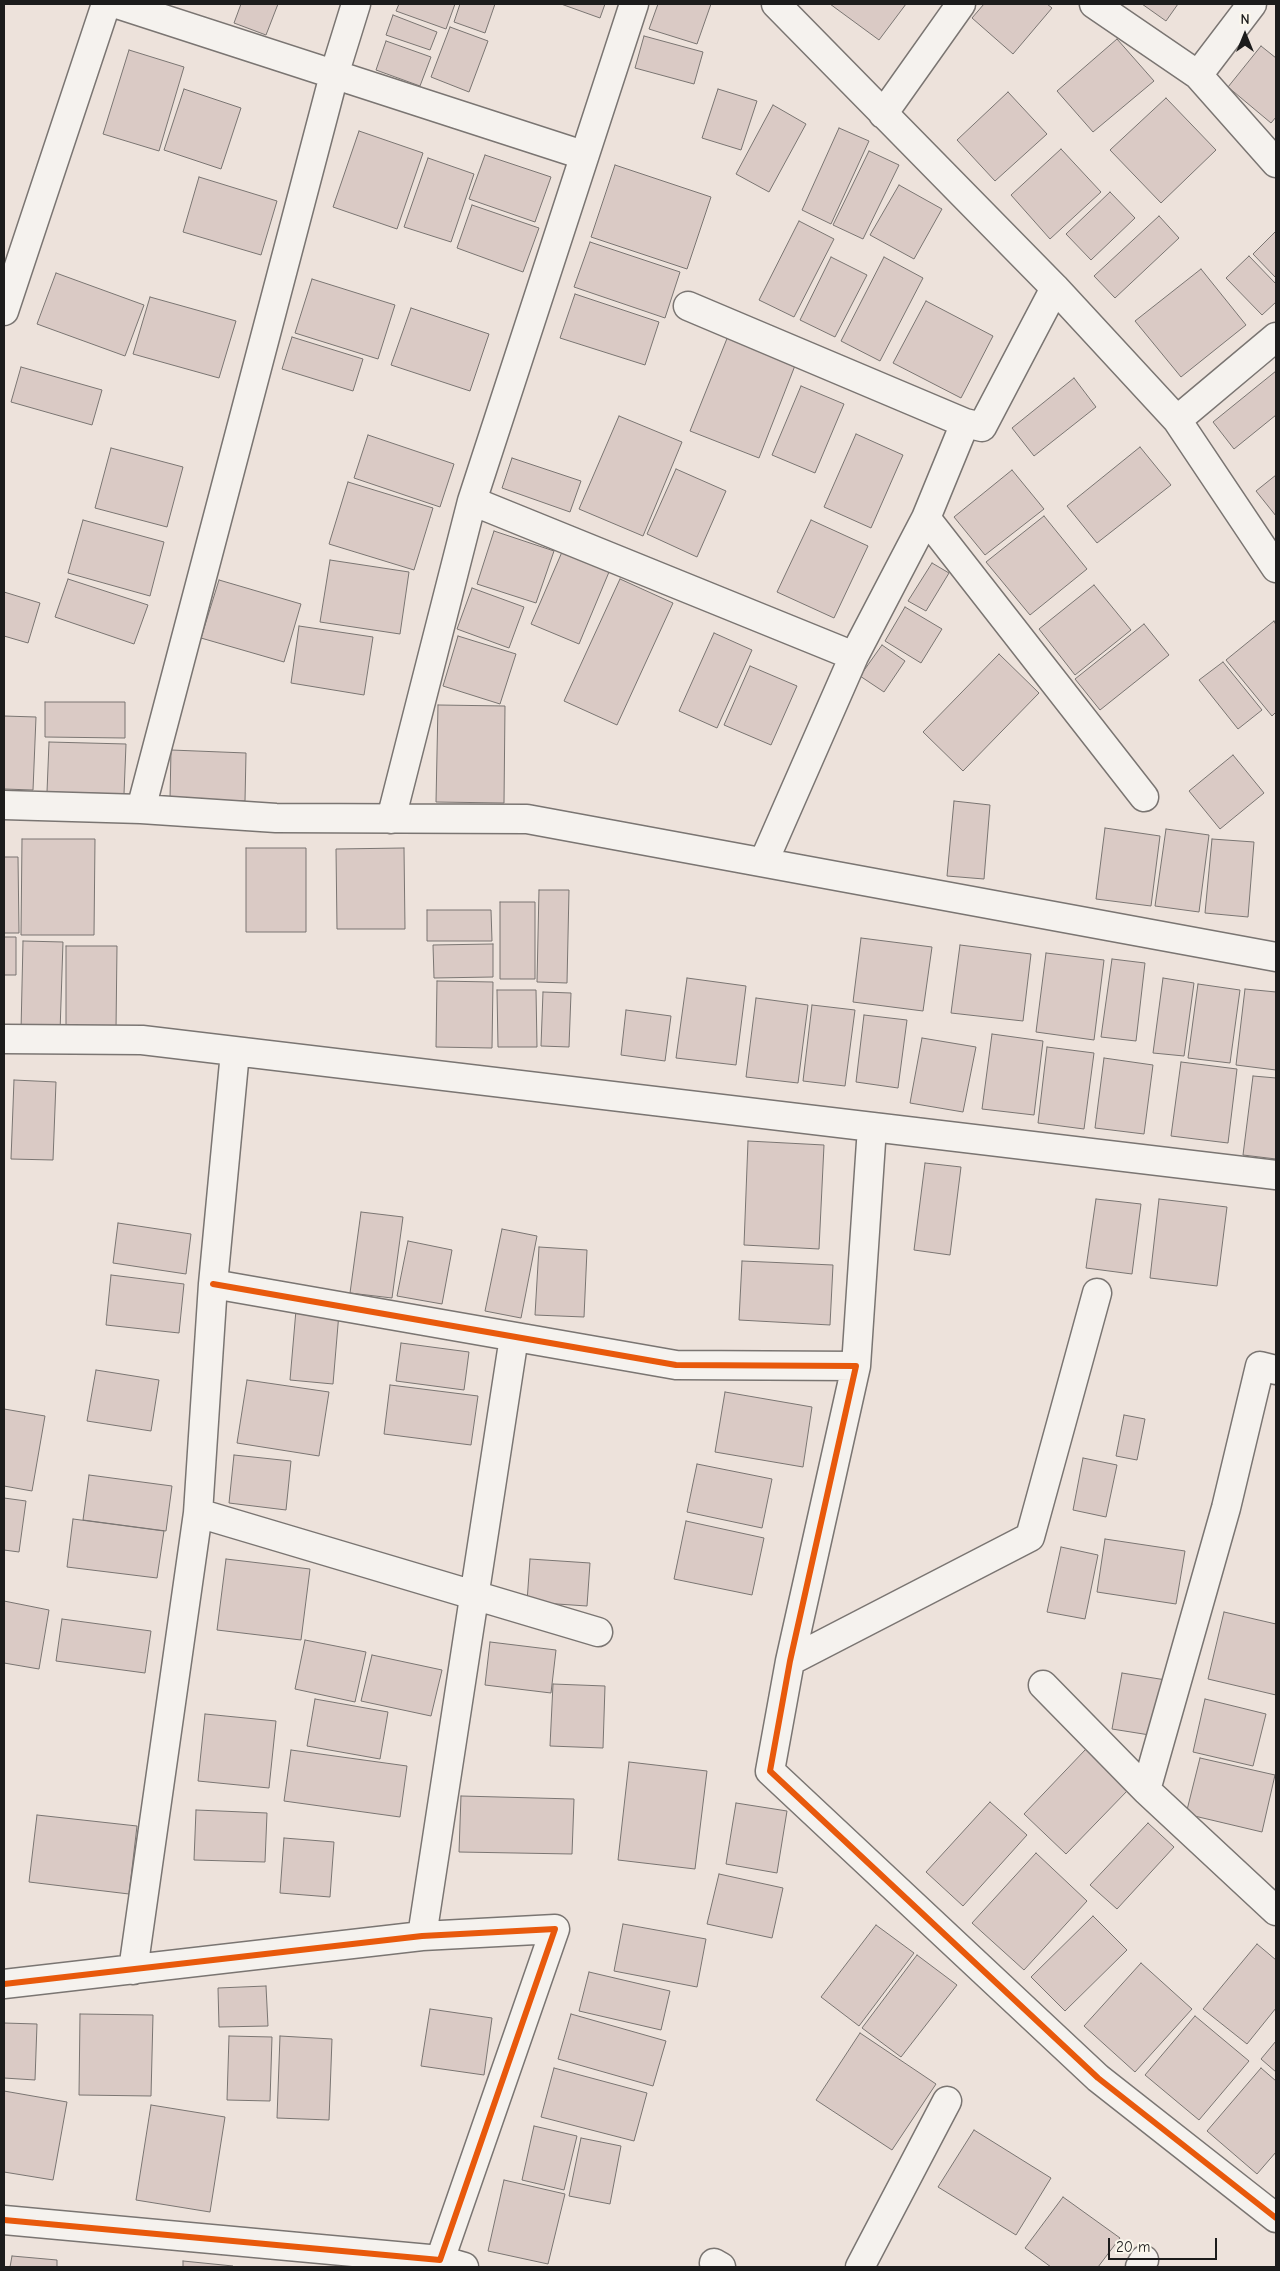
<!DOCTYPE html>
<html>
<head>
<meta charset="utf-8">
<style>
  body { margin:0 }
  #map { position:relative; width:1280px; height:2271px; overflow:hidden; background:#ede2db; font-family:"Comic Neue",sans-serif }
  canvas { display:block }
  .frame { position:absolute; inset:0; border:5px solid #1c1c1c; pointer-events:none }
  .north { position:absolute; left:1220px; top:10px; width:50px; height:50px; -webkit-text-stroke:4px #fbf7ec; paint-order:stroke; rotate:0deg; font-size:14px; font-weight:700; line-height:20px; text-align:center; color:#1c1c1c }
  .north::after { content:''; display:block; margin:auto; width:18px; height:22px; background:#1c1c1c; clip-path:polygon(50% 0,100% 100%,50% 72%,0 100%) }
  .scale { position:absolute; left:1108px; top:2238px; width:109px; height:22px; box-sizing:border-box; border:2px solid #1c1c1c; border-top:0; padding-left:6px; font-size:15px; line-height:18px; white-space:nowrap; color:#1c1c1c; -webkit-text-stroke:4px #fbf7ec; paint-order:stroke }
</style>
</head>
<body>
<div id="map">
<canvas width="1280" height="2271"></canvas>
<div class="frame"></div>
<div class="north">N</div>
<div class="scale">20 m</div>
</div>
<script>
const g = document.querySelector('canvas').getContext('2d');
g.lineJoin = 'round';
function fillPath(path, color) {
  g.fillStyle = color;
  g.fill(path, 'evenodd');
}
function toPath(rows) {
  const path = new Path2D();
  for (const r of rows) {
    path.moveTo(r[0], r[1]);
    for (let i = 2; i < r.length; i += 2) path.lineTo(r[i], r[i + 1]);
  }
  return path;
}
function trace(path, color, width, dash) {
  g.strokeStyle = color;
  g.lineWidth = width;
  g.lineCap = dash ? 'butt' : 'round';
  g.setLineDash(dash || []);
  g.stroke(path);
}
const building = toPath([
  [241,4,278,4,266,35,234,23,241,4],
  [399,4,455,4,446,29,396,11,399,4],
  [460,4,495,4,485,33,454,22,460,4],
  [561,4,605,4,600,18,561,4],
  [658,4,711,4,697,44,649,29,658,4],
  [830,4,906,4,879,40,830,4],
  [984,4,1047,4,1052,8,1013,54,972,18,984,4],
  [1142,4,1178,4,1166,21,1142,4],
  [393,15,437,32,430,50,386,35,393,15],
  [450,27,488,41,469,92,431,77,450,27],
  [644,36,703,52,694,84,635,68,644,36],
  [1117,39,1154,81,1093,132,1057,91,1117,39],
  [386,41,431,57,420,86,376,70,386,41],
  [1261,46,1276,58,1276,117,1271,123,1228,87,1261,46],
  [129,50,184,67,159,151,103,134,129,50],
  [184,89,241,108,221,169,164,150,184,89],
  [718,89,757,101,741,150,702,138,718,89],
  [1008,92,1047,134,995,181,957,140,1008,92],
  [1166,98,1216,150,1161,203,1110,150,1166,98],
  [773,105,806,124,769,192,736,174,773,105],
  [839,128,869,141,831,224,802,210,839,128],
  [359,131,423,153,397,229,333,207,359,131],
  [1061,149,1101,192,1050,239,1011,195,1061,149],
  [869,151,899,165,863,239,833,225,869,151],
  [485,155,551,177,535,222,469,199,485,155],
  [428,158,474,174,451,242,404,227,428,158],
  [615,165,711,197,687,269,591,237,615,165],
  [199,177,277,201,261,255,183,232,199,177],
  [899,185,942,209,914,259,870,235,899,185],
  [1110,192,1135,218,1091,260,1066,234,1110,192],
  [472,205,539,228,523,272,457,248,472,205],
  [1159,216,1179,238,1115,298,1094,276,1159,216],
  [799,221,834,239,794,317,759,300,799,221],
  [1276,231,1276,278,1253,254,1276,231],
  [590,242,680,272,665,318,574,287,590,242],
  [1249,256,1276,284,1276,302,1262,315,1226,278,1249,256],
  [831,257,867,275,835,337,800,320,831,257],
  [884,257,923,278,880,361,841,341,884,257],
  [1201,269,1246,325,1181,377,1135,321,1201,269],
  [56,273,144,305,125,356,37,324,56,273],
  [312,279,395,305,378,359,295,333,312,279],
  [575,294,659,322,645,365,560,338,575,294],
  [150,297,236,321,219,378,133,354,150,297],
  [926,301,993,336,961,398,893,363,926,301],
  [411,308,489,334,470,391,391,365,411,308],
  [728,336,796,363,759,458,690,431,728,336],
  [292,337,363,359,353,391,282,369,292,337],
  [21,367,102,390,92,425,11,402,21,367],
  [1276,371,1276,415,1234,449,1213,422,1276,371],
  [1074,378,1096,407,1034,456,1012,428,1074,378],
  [801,386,844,404,815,473,772,455,801,386],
  [619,416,682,442,643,536,579,509,619,416],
  [856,434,903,455,871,528,824,507,856,434],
  [368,435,454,464,440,507,354,478,368,435],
  [1140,447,1171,485,1097,543,1067,506,1140,447],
  [111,448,183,467,167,527,95,508,111,448],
  [512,458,581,481,570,512,502,488,512,458],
  [676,469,726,491,697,557,647,534,676,469],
  [1012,470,1044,509,985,555,954,517,1012,470],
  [1276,475,1276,516,1256,491,1276,475],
  [348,482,433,508,414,570,329,544,348,482],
  [1044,516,1087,569,1030,615,986,562,1044,516],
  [83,520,164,542,150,596,68,573,83,520],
  [811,520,868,546,834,618,777,592,811,520],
  [494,531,554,551,536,603,477,584,494,531],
  [562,552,609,572,579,644,531,624,562,552],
  [330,560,409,572,400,634,320,622,330,560],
  [932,563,949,573,926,611,908,601,932,563],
  [68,579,148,605,134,644,55,617,68,579],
  [620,579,673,603,617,725,564,701,620,579],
  [219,580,301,604,284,662,201,638,219,580],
  [1094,585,1131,630,1075,675,1039,629,1094,585],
  [472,588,524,607,509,648,457,629,472,588],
  [4,592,40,603,28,643,4,636,4,592],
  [905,607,942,629,921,663,885,641,905,607],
  [1274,621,1276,625,1276,712,1272,716,1226,660,1274,621],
  [1144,624,1169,655,1100,710,1075,679,1144,624],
  [299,626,373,637,364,695,291,683,299,626],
  [714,633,752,650,717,728,679,711,714,633],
  [458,636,516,654,500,704,443,686,458,636],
  [882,645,905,661,884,692,860,676,882,645],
  [999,654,1039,693,963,771,923,732,999,654],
  [1223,662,1262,710,1238,729,1199,680,1223,662],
  [750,666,797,686,771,745,724,725,750,666],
  [45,702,125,702,125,738,45,737,45,702],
  [438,705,505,706,504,803,436,802,438,705],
  [4,716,36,717,33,790,4,789,4,716],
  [49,742,126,744,124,794,47,792,49,742],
  [171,750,246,753,245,801,170,799,171,750],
  [1233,755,1264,793,1220,829,1189,791,1233,755],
  [954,801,990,805,984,879,947,876,954,801],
  [1105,828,1160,836,1151,906,1096,899,1105,828],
  [1166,829,1209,835,1199,912,1155,906,1166,829],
  [22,839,95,839,94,935,21,935,22,839],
  [1212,839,1254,842,1248,917,1205,913,1212,839],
  [246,848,306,848,306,932,246,932,246,848],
  [404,848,405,929,337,929,336,849,404,848],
  [4,857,18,857,19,933,4,933,4,857],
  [539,890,569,890,567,983,537,982,539,890],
  [500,902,535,902,535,979,500,979,500,902],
  [427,910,491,910,492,941,427,941,427,910],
  [4,937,16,937,16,975,4,975,4,937],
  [861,938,932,947,923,1011,853,1002,861,938],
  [23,941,63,942,60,1032,21,1031,23,941],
  [493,944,493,977,434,978,433,945,493,944],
  [960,945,1031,954,1023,1021,951,1013,960,945],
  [66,946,117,946,116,1029,66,1029,66,946],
  [1046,953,1104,960,1094,1040,1036,1032,1046,953],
  [1112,959,1145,963,1136,1041,1101,1037,1112,959],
  [687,978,746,986,736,1065,676,1058,687,978],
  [1163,978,1194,983,1184,1056,1153,1053,1163,978],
  [437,981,493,982,492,1048,436,1047,437,981],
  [1198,984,1240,990,1230,1063,1188,1058,1198,984],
  [1245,989,1276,992,1276,1070,1236,1065,1245,989],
  [497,990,536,990,537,1047,498,1047,497,990],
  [543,992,571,993,569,1047,541,1046,543,992],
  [756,998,808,1005,798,1083,746,1077,756,998],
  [812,1005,855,1010,845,1086,803,1081,812,1005],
  [626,1010,671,1016,665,1061,621,1055,626,1010],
  [864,1015,907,1020,898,1088,856,1082,864,1015],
  [992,1034,1043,1041,1034,1115,982,1109,992,1034],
  [922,1038,976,1047,963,1112,910,1103,922,1038],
  [1047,1047,1094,1053,1084,1129,1038,1123,1047,1047],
  [1104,1058,1153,1065,1144,1134,1095,1128,1104,1058],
  [1181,1062,1237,1069,1228,1143,1171,1136,1181,1062],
  [1253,1076,1276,1078,1276,1159,1243,1155,1253,1076],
  [14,1080,56,1082,53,1160,11,1159,14,1080],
  [748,1141,824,1145,819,1249,744,1245,748,1141],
  [925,1163,961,1167,950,1255,914,1250,925,1163],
  [1096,1199,1141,1204,1132,1274,1086,1268,1096,1199],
  [1159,1199,1227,1207,1217,1286,1150,1278,1159,1199],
  [361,1212,403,1217,392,1298,350,1293,361,1212],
  [118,1223,191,1234,186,1274,113,1263,118,1223],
  [502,1229,537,1236,521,1318,485,1311,502,1229],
  [408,1241,452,1250,442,1304,397,1296,408,1241],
  [539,1247,587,1250,584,1317,535,1315,539,1247],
  [742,1261,833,1265,830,1325,739,1320,742,1261],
  [111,1275,184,1284,179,1333,106,1325,111,1275],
  [296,1310,339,1313,333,1384,290,1380,296,1310],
  [401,1343,469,1352,464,1390,396,1381,401,1343],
  [96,1370,159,1380,151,1431,87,1421,96,1370],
  [247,1380,329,1392,319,1456,237,1443,247,1380],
  [390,1385,478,1396,471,1445,384,1434,390,1385],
  [725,1392,812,1407,803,1467,715,1452,725,1392],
  [4,1409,45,1416,32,1491,4,1486,4,1409],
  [1124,1415,1145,1419,1137,1460,1116,1456,1124,1415],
  [234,1455,291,1461,286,1510,229,1503,234,1455],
  [1083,1458,1117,1465,1106,1517,1073,1510,1083,1458],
  [697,1464,772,1479,762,1528,687,1512,697,1464],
  [89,1475,172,1486,166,1531,83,1520,89,1475],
  [4,1498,26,1501,19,1552,4,1550,4,1498],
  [73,1519,164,1531,157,1578,67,1567,73,1519],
  [686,1521,764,1538,752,1595,674,1579,686,1521],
  [1105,1539,1185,1551,1176,1604,1097,1592,1105,1539],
  [1061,1547,1098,1555,1085,1619,1047,1612,1061,1547],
  [226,1559,310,1569,301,1640,217,1630,226,1559],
  [530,1559,590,1563,587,1606,527,1602,530,1559],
  [4,1601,49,1610,39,1669,4,1663,4,1601],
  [1224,1612,1276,1624,1276,1695,1208,1679,1224,1612],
  [62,1619,151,1631,145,1673,56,1661,62,1619],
  [305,1640,366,1652,355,1702,295,1689,305,1640],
  [490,1642,556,1650,551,1693,485,1685,490,1642],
  [372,1655,442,1670,431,1716,361,1701,372,1655],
  [1122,1673,1166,1680,1156,1736,1112,1729,1122,1673],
  [553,1684,605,1686,603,1748,550,1746,553,1684],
  [315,1699,388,1712,380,1759,307,1746,315,1699],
  [1205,1699,1266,1714,1253,1766,1193,1752,1205,1699],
  [205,1714,276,1721,269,1788,198,1781,205,1714],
  [1086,1749,1128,1790,1066,1854,1024,1814,1086,1749],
  [291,1750,407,1766,400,1817,284,1801,291,1750],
  [1200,1758,1275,1775,1262,1832,1186,1814,1200,1758],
  [629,1762,707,1771,695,1869,618,1860,629,1762],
  [461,1796,574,1799,572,1854,459,1852,461,1796],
  [990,1802,1027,1835,963,1906,926,1872,990,1802],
  [736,1803,787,1811,777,1873,726,1864,736,1803],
  [196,1810,267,1813,265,1862,194,1860,196,1810],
  [37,1815,137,1826,129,1894,29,1882,37,1815],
  [1148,1823,1174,1847,1117,1909,1090,1885,1148,1823],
  [284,1838,334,1842,330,1897,280,1893,284,1838],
  [1036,1853,1087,1901,1024,1970,972,1923,1036,1853],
  [719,1874,783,1888,772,1938,707,1924,719,1874],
  [1093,1916,1127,1950,1065,2011,1031,1977,1093,1916],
  [623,1924,706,1939,697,1987,614,1971,623,1924],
  [876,1925,914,1953,859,2026,821,1997,876,1925],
  [1257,1944,1276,1960,1276,2008,1247,2044,1203,2009,1257,1944],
  [917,1955,957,1985,901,2057,862,2028,917,1955],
  [1141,1963,1192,2009,1135,2072,1084,2026,1141,1963],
  [589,1972,670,1991,661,2030,579,2011,589,1972],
  [266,1986,268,2026,219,2027,218,1988,266,1986],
  [430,2009,492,2018,484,2075,421,2066,430,2009],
  [80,2014,153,2015,151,2096,79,2095,80,2014],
  [571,2014,666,2041,653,2086,558,2059,571,2014],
  [1195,2016,1249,2061,1199,2120,1145,2075,1195,2016],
  [4,2023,37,2024,35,2080,4,2078,4,2023],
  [860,2033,936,2084,892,2150,816,2100,860,2033],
  [229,2036,272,2037,270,2101,227,2100,229,2036],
  [280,2036,332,2039,329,2120,277,2118,280,2036],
  [1276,2041,1276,2072,1261,2059,1276,2041],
  [554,2068,647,2093,634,2141,541,2117,554,2068],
  [1261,2068,1276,2081,1276,2152,1257,2174,1207,2131,1261,2068],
  [4,2091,67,2102,53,2180,4,2172,4,2091],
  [151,2105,225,2117,210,2212,136,2200,151,2105],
  [534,2126,577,2136,564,2190,522,2180,534,2126],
  [974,2130,1051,2178,1016,2235,938,2187,974,2130],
  [581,2138,621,2146,610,2204,569,2196,581,2138],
  [504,2180,565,2194,548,2264,488,2251,504,2180],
  [1063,2197,1120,2238,1098,2267,1051,2267,1025,2248,1063,2197],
  [12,2256,57,2260,57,2267,10,2267,12,2256],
  [183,2261,233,2266,233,2267,183,2267,183,2261]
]);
fillPath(building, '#dacac5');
trace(building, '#7a7572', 1);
const minor = toPath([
  [117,4,583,155],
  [634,4,472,501,854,656,764,861],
  [776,4,1055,288,1177,420,1276,568],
  [1094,4,1198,75,1276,163],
  [1198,75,1252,4],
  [883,114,961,4],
  [688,306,965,423,982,427,1055,288],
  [4,311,106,4],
  [1177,420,1276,337],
  [926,518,1144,797],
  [854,656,926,518,965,423],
  [4,805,141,809,276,818,527,819,1276,957],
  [141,809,334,75,356,4],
  [391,819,472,501],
  [4,1039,142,1040,1276,1175],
  [213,1284,676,1365,856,1366,790,1661,770,1771,1098,2078,1276,2218],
  [856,1366,872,1127],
  [198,1513,598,1632],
  [790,1661,1030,1537,1097,1293],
  [1043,1685,1146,1790,1226,1508,1260,1366,1276,1370],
  [1146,1790,1276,1911],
  [422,1936,514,1337],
  [133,1970,198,1513,213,1284,235,1052],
  [4,1984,422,1936,555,1929,440,2260,4,2220],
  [440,2260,464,2267],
  [714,2263,721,2267],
  [860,2267,947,2101],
  [1140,2267,1144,2260]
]);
trace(minor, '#7a7572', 31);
trace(minor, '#f5f2ee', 28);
trace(toPath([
  [213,1284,676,1365,856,1366,790,1661,770,1771,1098,2078,1276,2218],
  [4,1984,422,1936,555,1929,440,2260,4,2220]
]), '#e8590c', 6);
</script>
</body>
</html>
